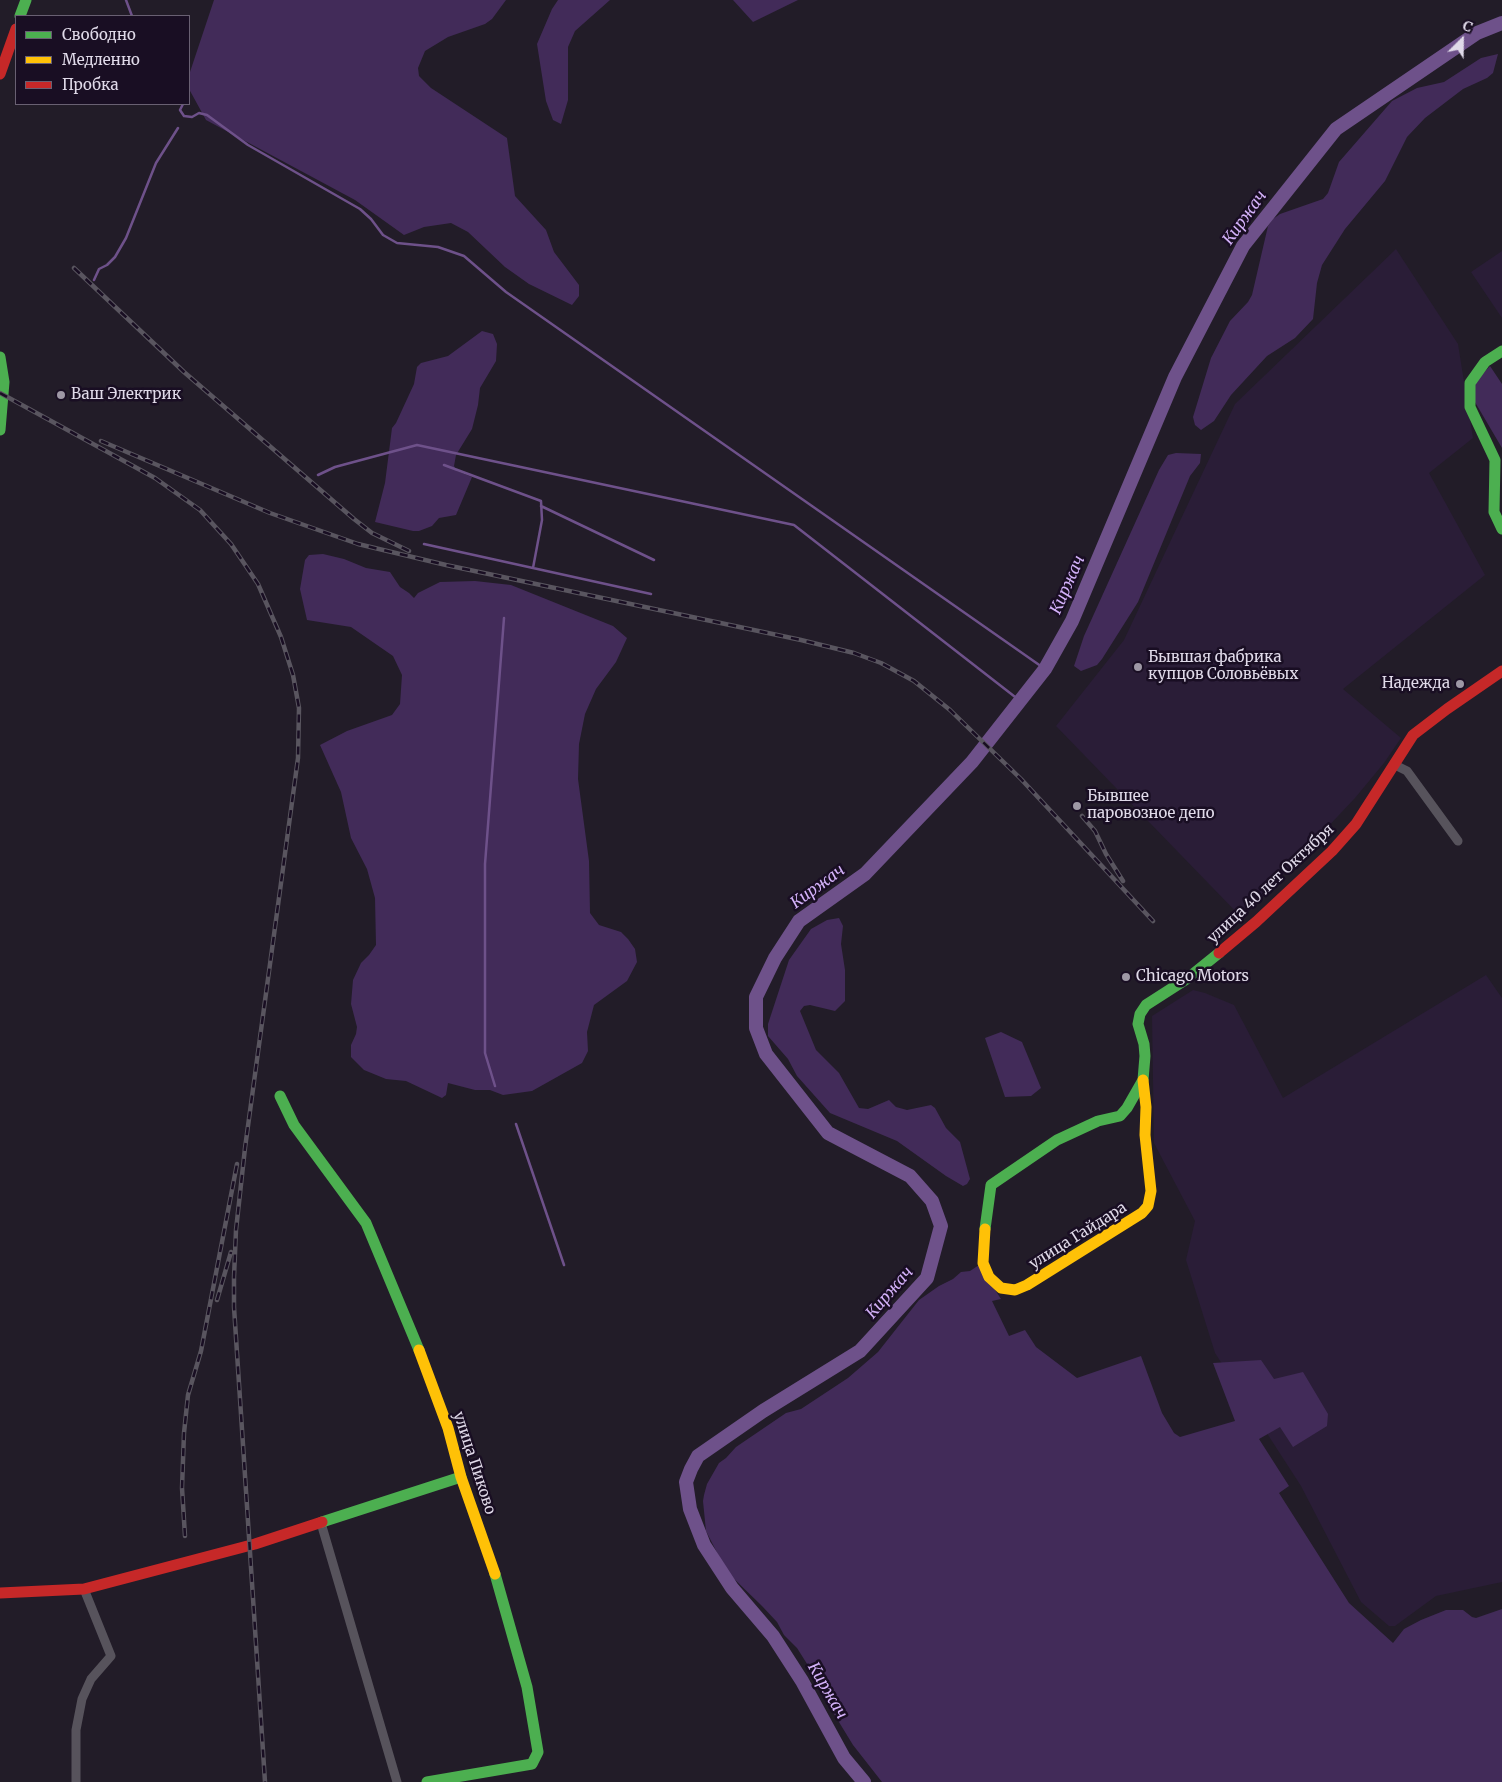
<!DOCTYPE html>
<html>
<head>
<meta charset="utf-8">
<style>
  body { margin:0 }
  #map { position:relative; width:1502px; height:1782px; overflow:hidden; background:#221c28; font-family:Merriweather,serif }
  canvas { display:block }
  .legend { position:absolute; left:15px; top:15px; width:175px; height:90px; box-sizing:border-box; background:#190e23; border:1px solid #696072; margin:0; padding:6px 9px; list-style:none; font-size:15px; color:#e0dae9 }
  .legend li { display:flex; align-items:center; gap:10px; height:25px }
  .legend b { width:25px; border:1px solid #696072 }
  .north { position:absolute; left:1437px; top:15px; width:50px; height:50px; -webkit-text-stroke:4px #190e23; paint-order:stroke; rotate:23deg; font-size:14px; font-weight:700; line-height:20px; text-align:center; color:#e0dae9 }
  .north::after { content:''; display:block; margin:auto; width:18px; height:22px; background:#e0dae9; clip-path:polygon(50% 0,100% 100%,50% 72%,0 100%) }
</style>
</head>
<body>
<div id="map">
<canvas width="1502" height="1782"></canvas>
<ul class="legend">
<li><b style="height:6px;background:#4caf50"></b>Свободно</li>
<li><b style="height:6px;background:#ffc107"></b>Медленно</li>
<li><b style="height:6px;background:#c62828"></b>Пробка</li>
</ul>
<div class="north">С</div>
</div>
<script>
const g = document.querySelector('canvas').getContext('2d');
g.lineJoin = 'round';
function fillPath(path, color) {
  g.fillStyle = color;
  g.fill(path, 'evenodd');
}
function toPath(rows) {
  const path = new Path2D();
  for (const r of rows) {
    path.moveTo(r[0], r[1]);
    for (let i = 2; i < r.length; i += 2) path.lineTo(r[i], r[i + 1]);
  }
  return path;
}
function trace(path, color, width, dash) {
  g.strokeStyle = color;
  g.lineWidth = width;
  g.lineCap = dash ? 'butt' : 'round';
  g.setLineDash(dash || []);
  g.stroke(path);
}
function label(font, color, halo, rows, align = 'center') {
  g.font = font + ' Merriweather,serif';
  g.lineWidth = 5;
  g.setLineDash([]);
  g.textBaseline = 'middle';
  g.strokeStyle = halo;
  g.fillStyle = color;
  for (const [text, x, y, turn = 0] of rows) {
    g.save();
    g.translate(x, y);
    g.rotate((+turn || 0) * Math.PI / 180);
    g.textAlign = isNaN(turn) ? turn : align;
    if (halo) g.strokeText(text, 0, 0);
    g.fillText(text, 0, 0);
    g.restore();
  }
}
fillPath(toPath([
  [1396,249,1458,344,1473,438,1429,473,1485,575,1343,689,1401,738,1384,763,1355,798,1242,918,1056,726,1124,640,1235,404],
  [1502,251,1502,318,1471,272],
  [1486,975,1502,998,1502,1582,1436,1596,1395,1626,1389,1626,1361,1602,1301,1486,1215,1353,1186,1260,1195,1221,1154,1143,1152,1016,1193,990,1205,993,1234,1005,1283,1098]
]), '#2a1d37');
fillPath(toPath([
  [214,0,506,0,492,19,485,24,448,37,425,51,418,68,419,76,431,88,507,138,515,196,546,230,554,252,579,285,579,296,572,305,529,284,505,267,468,232,451,223,424,227,404,235,355,200,206,120,189,89,189,75],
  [558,0,610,0,575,31,568,47,568,100,561,124,553,120,546,101,537,44,552,9],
  [733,0,798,0,753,22],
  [1498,54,1493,73,1487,78,1463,89,1425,118,1407,137,1385,181,1345,229,1322,265,1317,283,1313,319,1295,338,1267,356,1231,395,1214,421,1201,430,1195,425,1193,417,1211,358,1230,321,1248,302,1252,295,1268,226,1273,219,1280,214,1323,199,1328,193,1339,162,1392,101,1417,88,1444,82,1481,58],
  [482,331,493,334,497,344,496,361,480,388,478,405,472,429,456,455,454,466,457,471,472,477,456,515,439,518,432,526,419,531,413,531,375,522,385,483,392,428,396,423,414,384,417,367,421,363,448,356],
  [1490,366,1502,384,1502,448,1472,397,1475,382],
  [1176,453,1201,454,1200,463,1190,476,1138,602,1102,659,1097,665,1081,671,1074,666,1084,636,1159,470,1168,455],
  [323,554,344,559,366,568,390,572,400,587,409,593,414,598,418,593,440,582,475,581,511,585,613,626,627,638,616,662,596,689,585,714,579,744,578,779,589,861,590,913,599,925,621,932,628,939,635,949,637,962,627,981,594,1005,587,1032,588,1051,582,1063,532,1091,503,1095,490,1090,475,1090,448,1083,446,1095,442,1098,406,1081,386,1079,364,1070,351,1057,351,1045,356,1034,357,1027,351,1004,353,980,361,963,369,955,376,945,375,898,367,869,351,838,341,792,320,745,347,731,392,715,400,704,402,675,393,656,351,627,307,620,300,589,305,560,309,555],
  [839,918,843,926,841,944,845,970,845,1001,835,1011,810,1005,804,1006,800,1011,816,1050,839,1073,859,1108,868,1109,889,1100,896,1107,907,1110,931,1105,935,1108,946,1128,960,1142,970,1179,967,1184,963,1186,946,1176,897,1141,830,1113,797,1076,788,1059,768,1036,768,1024,789,960,811,929,827,920],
  [1001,1032,1022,1042,1041,1088,1031,1096,1005,1097,985,1038],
  [979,1265,1001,1299,992,1301,1009,1336,1025,1330,1036,1347,1077,1378,1141,1356,1162,1413,1174,1433,1180,1437,1235,1421,1213,1363,1261,1360,1274,1379,1303,1372,1328,1414,1327,1426,1293,1447,1280,1427,1259,1439,1289,1486,1279,1493,1349,1603,1393,1643,1404,1629,1421,1620,1446,1610,1463,1610,1472,1617,1476,1618,1502,1609,1502,1782,882,1782,853,1745,831,1709,821,1686,797,1648,784,1635,777,1622,762,1606,727,1572,706,1531,703,1501,704,1495,707,1484,719,1463,726,1458,736,1447,786,1413,801,1409,848,1378,878,1352,919,1300,939,1286,953,1279,961,1272,970,1271]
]), '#422b59');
trace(toPath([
  [126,0,132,16],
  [183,104,180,110,184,116,192,117,199,113,207,115,248,145,360,209,371,219,383,235,397,243,438,247,464,256,506,292,1045,669],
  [94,280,99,269,107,265,115,257,126,238,156,163,178,128],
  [444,465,541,501,542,520,533,568],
  [318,475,335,467,417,445,794,525,1019,700],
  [541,506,654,560],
  [424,544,651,594],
  [495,1086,485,1053,485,864,504,618],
  [516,1124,564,1265]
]), '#6e518a', 2.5);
trace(toPath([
  [864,1782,844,1758,802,1681,773,1636,732,1588,704,1545,690,1509,686,1482,691,1469,698,1456,763,1411,860,1351,927,1278,941,1226,932,1201,910,1176,828,1133,766,1054,756,1028,756,997,775,958,799,921,865,874,972,762,1045,669,1072,621,1175,377,1243,246,1336,129,1477,33,1502,23]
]), '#6e518a', 14);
trace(toPath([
  [1395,765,1407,771,1458,841],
  [321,1523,397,1782],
  [76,1782,76,1730,82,1699,91,1679,111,1656,84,1589]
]), '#57535c', 9);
trace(toPath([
  [20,16,26,0],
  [1502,351,1485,362,1470,383,1470,407,1495,460,1494,512,1502,529],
  [0,357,4,382,0,430],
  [280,1096,294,1125,366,1223,419,1350],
  [985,1229,991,1185,1057,1140,1098,1121,1120,1116,1127,1108,1143,1080,1145,1056,1144,1044,1138,1024,1140,1014,1146,1005,1188,978,1219,953],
  [322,1522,461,1477],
  [427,1782,532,1764,538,1752,527,1687,495,1574]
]), '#4caf50', 11);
trace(toPath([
  [985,1229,983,1263,989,1277,1001,1288,1015,1290,1027,1285,1142,1213,1148,1206,1151,1191,1145,1135,1146,1107,1143,1080],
  [419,1350,448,1428,461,1477,495,1574]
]), '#ffc107', 11);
trace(toPath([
  [0,74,16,29],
  [1219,953,1256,922,1332,851,1356,824,1413,735,1447,709,1502,671],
  [0,1593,84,1589,255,1544,322,1522]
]), '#c62828', 11);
const rail = toPath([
  [74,268,184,372,354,519,372,533,409,551],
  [0,393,155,478,200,510,231,544,258,584,281,637,293,675,299,708,298,758,245,1148,236,1230,234,1277,234,1307,265,1782],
  [101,441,270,513,358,544,446,565,801,640,854,653,881,663,914,681,950,710,1021,779,1153,921],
  [1082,816,1095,831,1106,854,1123,881],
  [217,1300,231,1252],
  [185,1536,182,1488,184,1433,188,1395,201,1351,237,1164]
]);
trace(rail, '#59555f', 4.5);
trace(rail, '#190e23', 2.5, [8]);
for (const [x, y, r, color] of [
  [61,395,5,"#9e98a5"],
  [1138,667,5,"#9e98a5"],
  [1460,684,5,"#9e98a5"],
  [1077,806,5,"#9e98a5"],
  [1126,977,5,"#9e98a5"]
]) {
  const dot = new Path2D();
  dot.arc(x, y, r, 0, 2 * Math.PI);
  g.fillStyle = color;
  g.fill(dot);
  trace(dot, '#190e23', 2);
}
label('15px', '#e0dae9', '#190e23', [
  ["Ваш Электрик",71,395],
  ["Бывшая фабрика",1148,658],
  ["купцов Соловьёвых",1148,675],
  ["Надежда",1450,684,"right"],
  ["Бывшее",1087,797],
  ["паровозное депо",1087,814],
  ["Chicago Motors",1136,977]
], 'left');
label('15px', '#e0dae9', '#190e23', [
  ["улица 40 лет Октября",1271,884,-43],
  ["улица Гайдара",1078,1236,-32],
  ["улица Пиково",474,1463,72]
]);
label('italic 16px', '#d3b1f9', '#190e23', [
  ["Киржач",1245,218,-54],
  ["Киржач",1068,585,-66],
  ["Киржач",818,887,-36],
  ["Киржач",890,1293,-49],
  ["Киржач",827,1691,60]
]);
</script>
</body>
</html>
